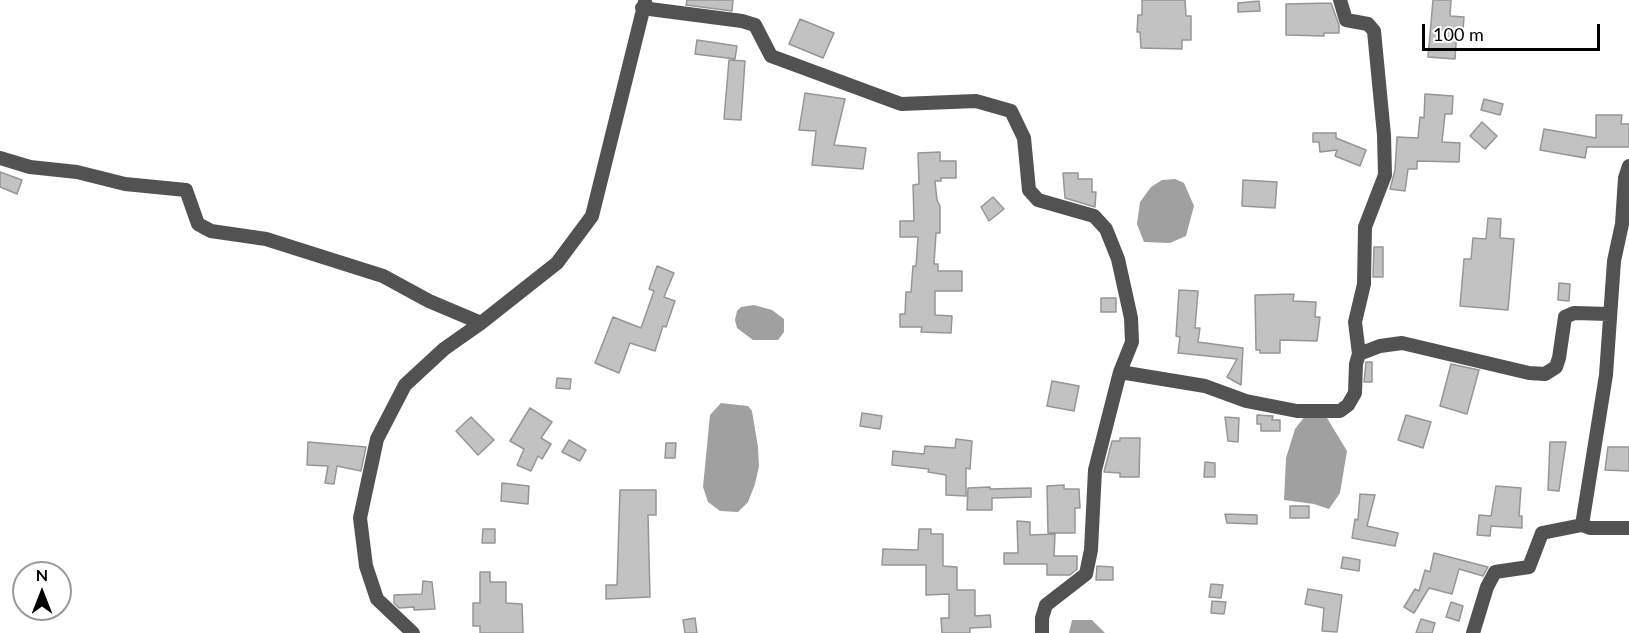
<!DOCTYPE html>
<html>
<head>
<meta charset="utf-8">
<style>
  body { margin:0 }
  #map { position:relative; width:1629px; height:633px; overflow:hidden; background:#fff; font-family:Lato,sans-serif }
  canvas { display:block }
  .north { position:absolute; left:12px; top:561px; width:60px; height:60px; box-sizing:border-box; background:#fff; border:2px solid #999; border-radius:50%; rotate:0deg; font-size:16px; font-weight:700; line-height:24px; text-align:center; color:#000 }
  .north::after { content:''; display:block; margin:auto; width:21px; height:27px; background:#000; clip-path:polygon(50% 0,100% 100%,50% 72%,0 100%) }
  .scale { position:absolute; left:1422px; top:24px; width:178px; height:27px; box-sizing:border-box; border:3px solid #000; border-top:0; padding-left:8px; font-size:18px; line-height:21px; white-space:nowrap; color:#000; -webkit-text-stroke:4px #fff; paint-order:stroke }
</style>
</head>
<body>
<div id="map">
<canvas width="1629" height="633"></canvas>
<div class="north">N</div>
<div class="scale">100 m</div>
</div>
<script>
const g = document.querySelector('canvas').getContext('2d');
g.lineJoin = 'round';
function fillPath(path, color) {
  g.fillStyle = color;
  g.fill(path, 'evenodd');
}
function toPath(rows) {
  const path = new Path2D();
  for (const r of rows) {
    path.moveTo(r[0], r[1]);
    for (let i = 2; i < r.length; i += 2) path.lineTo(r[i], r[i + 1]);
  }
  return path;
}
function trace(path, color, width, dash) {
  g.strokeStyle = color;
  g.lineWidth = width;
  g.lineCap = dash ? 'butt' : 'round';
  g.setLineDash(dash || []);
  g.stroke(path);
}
fillPath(toPath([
  [1175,179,1184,183,1194,206,1186,236,1170,243,1144,242,1137,224,1140,202,1151,187,1162,180],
  [754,305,772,310,784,319,784,332,778,340,753,340,737,328,735,320,737,311,741,307],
  [721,403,748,406,752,411,758,447,759,466,755,484,748,502,738,512,720,511,708,502,703,487,710,415],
  [1324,413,1347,451,1340,493,1329,509,1314,504,1284,500,1286,458,1295,429,1305,416],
  [1072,620,1092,620,1105,633,1069,633]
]), '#a0a0a0');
const building = toPath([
  [687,0,733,0,732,11,686,5,687,0],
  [1142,0,1185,0,1186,16,1191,16,1191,40,1182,40,1182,49,1141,48,1140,32,1137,32,1138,15,1142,15,1142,0],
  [1433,0,1451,0,1450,16,1464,17,1463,30,1457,29,1455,59,1428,57,1433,0],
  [1259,1,1260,11,1238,12,1238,3,1259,1],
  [1331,3,1339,25,1339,33,1324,33,1324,36,1286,35,1286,4,1331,3],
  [800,19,834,33,823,58,789,44,800,19],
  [697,40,737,46,735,59,695,54,697,40],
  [729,60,745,61,741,120,724,119,729,60],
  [805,93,845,99,834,145,866,148,863,169,812,165,816,131,799,130,805,93],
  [1425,94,1453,96,1452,114,1445,114,1442,142,1460,143,1459,162,1417,161,1417,169,1408,169,1405,191,1390,189,1395,170,1397,137,1418,138,1420,117,1424,118,1425,94],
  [1484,99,1503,104,1500,115,1481,110,1484,99],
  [1596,115,1622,115,1621,124,1629,124,1629,147,1587,147,1585,158,1540,150,1544,129,1596,138,1596,115],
  [1482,122,1497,136,1485,149,1470,136,1482,122],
  [1313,133,1336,133,1336,138,1366,150,1360,166,1335,156,1337,150,1320,152,1319,142,1313,142,1313,133],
  [940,152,940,161,956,161,956,178,941,178,941,181,935,181,937,200,940,206,940,233,936,233,934,264,938,264,938,271,962,271,962,291,935,291,935,315,952,316,951,333,921,332,922,327,900,327,900,314,905,314,906,292,911,292,913,266,916,266,918,237,900,237,900,221,914,221,913,185,919,184,918,153,940,152],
  [0,172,22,180,17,194,0,187,0,172],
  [1063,173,1078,173,1078,179,1092,179,1092,192,1096,192,1095,207,1065,198,1063,173],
  [1243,180,1277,182,1275,208,1242,206,1243,180],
  [993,197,1004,209,989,221,981,207,993,197],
  [1488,218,1501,219,1500,238,1514,239,1508,310,1460,306,1464,259,1471,259,1473,238,1486,239,1488,218],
  [1374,247,1383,247,1383,277,1373,277,1374,247],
  [657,266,674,273,664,297,675,301,666,327,663,326,655,351,630,343,619,373,595,363,613,317,641,328,654,291,649,289,657,266],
  [1559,283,1570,284,1569,301,1558,300,1559,283],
  [1179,290,1198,291,1195,328,1200,328,1198,342,1243,348,1241,385,1227,377,1237,359,1178,353,1180,337,1176,336,1179,290],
  [1294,294,1293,301,1316,302,1315,317,1320,317,1317,341,1280,340,1280,353,1260,353,1260,350,1256,350,1255,295,1294,294],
  [1101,298,1116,298,1116,312,1101,312,1101,298],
  [1366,362,1372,362,1372,382,1364,382,1366,362],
  [1451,364,1479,370,1467,414,1440,406,1451,364],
  [557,378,571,379,570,389,556,388,557,378],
  [1052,381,1079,386,1074,411,1047,406,1052,381],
  [530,408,552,422,541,438,551,444,542,459,538,456,531,471,517,465,524,449,510,441,530,408],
  [862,413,882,416,880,429,860,426,862,413],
  [1257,415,1273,416,1272,420,1280,420,1280,431,1261,431,1261,424,1257,424,1257,415],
  [1406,415,1431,422,1423,448,1398,440,1406,415],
  [471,417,494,440,478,455,456,431,471,417],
  [1225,417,1239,418,1238,442,1228,441,1225,417],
  [1120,438,1140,438,1139,477,1120,477,1120,473,1104,472,1112,441,1120,441,1120,438],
  [956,439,972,441,970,469,966,468,966,496,946,495,946,475,928,472,929,469,892,465,893,451,924,454,925,446,955,448,956,439],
  [569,440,586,450,580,461,562,452,569,440],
  [308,442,366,447,361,471,337,466,334,484,325,483,328,466,307,465,308,442],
  [1550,442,1566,442,1559,491,1548,490,1550,442],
  [666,443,676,443,675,458,665,458,666,443],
  [1608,447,1629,447,1629,471,1605,470,1608,447],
  [1205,462,1215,463,1215,477,1204,477,1205,462],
  [502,483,529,486,528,504,501,501,502,483],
  [1064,485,1064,489,1079,489,1080,508,1075,508,1075,533,1048,533,1047,486,1064,485],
  [1496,486,1521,488,1519,516,1522,516,1522,528,1491,526,1490,536,1477,535,1479,515,1491,516,1496,486],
  [990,487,990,489,1031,488,1031,497,992,498,992,510,967,510,968,488,990,487],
  [620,490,656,490,656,515,648,515,650,597,606,599,606,585,617,585,620,490],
  [1360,494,1375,495,1367,526,1398,533,1395,546,1352,538,1355,519,1358,520,1360,494],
  [1290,506,1309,506,1309,518,1290,518,1290,506],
  [1225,514,1257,515,1257,524,1227,523,1225,514],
  [1017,521,1030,522,1030,535,1055,534,1054,556,1077,556,1077,569,1070,575,1047,575,1047,564,1004,564,1004,553,1018,553,1017,521],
  [483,529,495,529,495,543,482,543,483,529],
  [919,529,931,529,931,534,943,534,943,566,957,567,957,590,975,590,975,616,990,615,991,627,970,628,970,633,942,633,941,618,949,618,949,594,926,595,926,565,882,565,883,549,918,550,919,529],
  [1434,553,1488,567,1483,576,1459,569,1452,594,1429,588,1414,613,1404,607,1415,589,1419,591,1425,570,1430,572,1434,553],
  [1343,557,1360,560,1359,571,1341,568,1343,557],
  [1097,566,1113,567,1113,580,1096,580,1097,566],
  [480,572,490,572,490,582,506,582,506,603,522,604,523,633,480,633,480,626,473,626,473,603,480,603,480,572],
  [423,581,432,582,435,609,414,610,414,607,399,608,394,603,394,595,422,594,423,581],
  [1211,584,1223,585,1221,598,1209,597,1211,584],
  [1308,589,1342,595,1337,632,1322,631,1324,608,1305,604,1308,589],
  [1212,601,1226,602,1224,614,1211,613,1212,601],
  [1451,602,1463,606,1459,621,1446,617,1451,602],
  [695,618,697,633,685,633,683,620,695,618],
  [1421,619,1435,623,1432,633,1416,633,1421,619]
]);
fillPath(building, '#c2c2c2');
trace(building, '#969696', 1.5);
trace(toPath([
  [1340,0,1346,20,1368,24,1374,31,1384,135,1385,175,1365,227,1364,284,1355,322,1359,354,1380,346,1402,343,1529,373,1545,374,1556,367,1559,358,1565,317,1574,313,1610,314],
  [642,8,742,21,755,25,771,56,901,104,976,101,1011,111,1024,138,1029,190,1038,200,1094,216,1106,229,1118,259,1131,318,1132,342,1120,372,1095,470,1091,550,1086,574,1046,605,1042,618,1042,633],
  [0,158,30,167,77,172,125,184,186,190,198,224,211,231,266,239,383,276,429,301,481,323,557,263,592,216,645,2],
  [1629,166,1625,178,1622,224,1614,261,1606,375,1582,525,1590,528,1629,528],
  [1120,372,1205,386,1246,401,1297,411,1340,411,1348,405,1355,393,1356,364,1359,354],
  [413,633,377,599,366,566,360,518,377,439,405,385,444,349,481,323],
  [1473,633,1487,587,1495,572,1529,567,1542,533,1582,525]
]), '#525252', 14);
</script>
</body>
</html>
